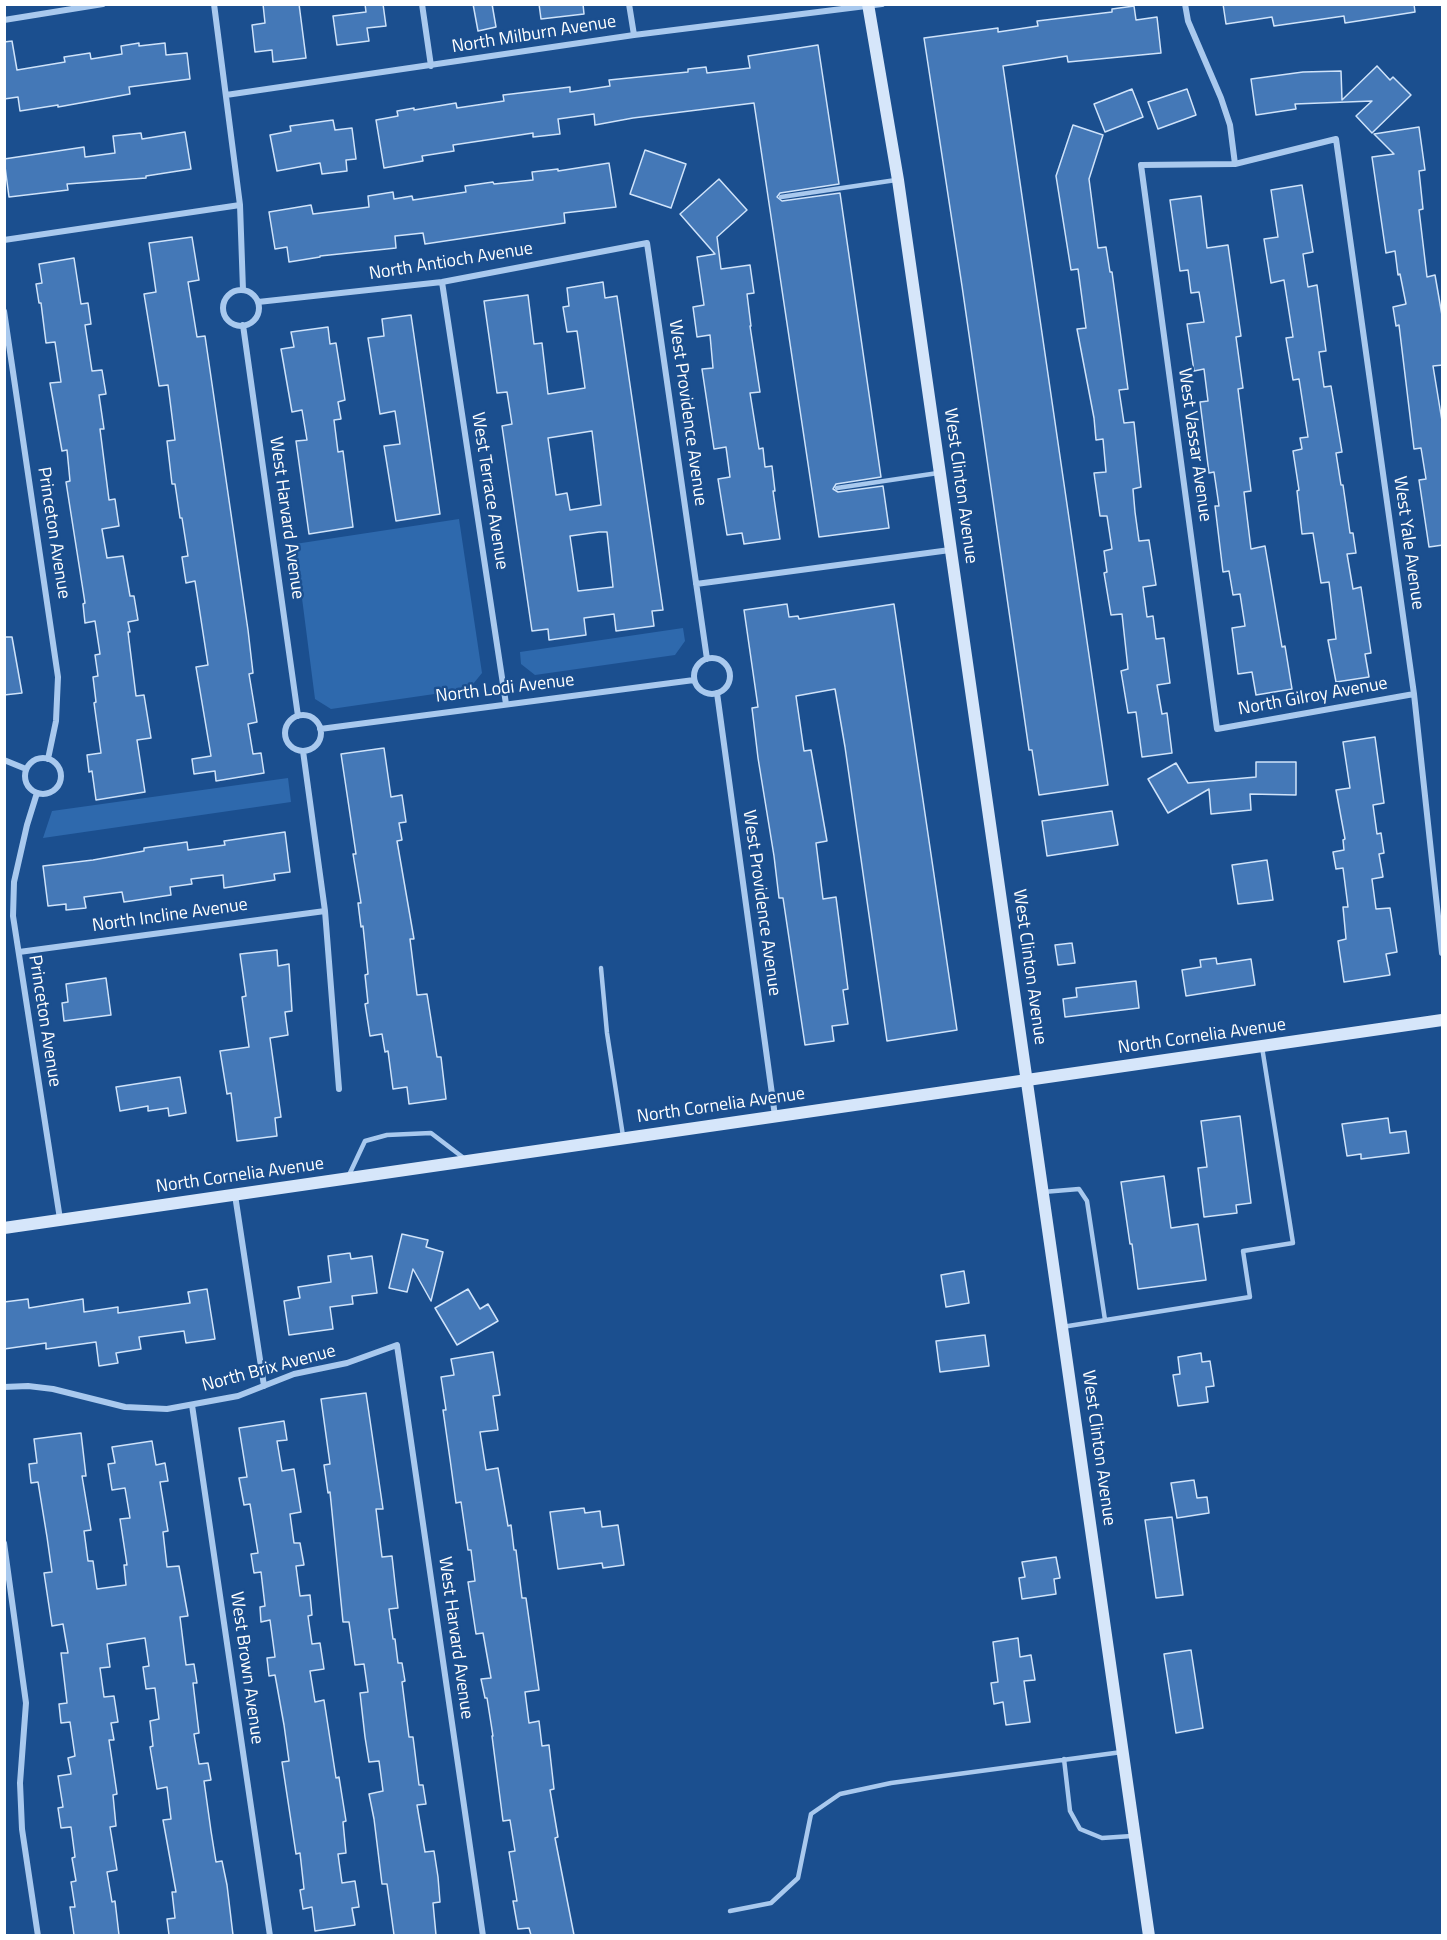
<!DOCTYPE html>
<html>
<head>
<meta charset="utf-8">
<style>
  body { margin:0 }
  #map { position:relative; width:1447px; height:1940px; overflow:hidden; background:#1b4f8f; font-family:"Titillium Web",sans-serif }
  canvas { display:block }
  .frame { position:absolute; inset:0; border:6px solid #fff; pointer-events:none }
</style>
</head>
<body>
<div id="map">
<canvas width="1447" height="1940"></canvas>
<div class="frame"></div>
</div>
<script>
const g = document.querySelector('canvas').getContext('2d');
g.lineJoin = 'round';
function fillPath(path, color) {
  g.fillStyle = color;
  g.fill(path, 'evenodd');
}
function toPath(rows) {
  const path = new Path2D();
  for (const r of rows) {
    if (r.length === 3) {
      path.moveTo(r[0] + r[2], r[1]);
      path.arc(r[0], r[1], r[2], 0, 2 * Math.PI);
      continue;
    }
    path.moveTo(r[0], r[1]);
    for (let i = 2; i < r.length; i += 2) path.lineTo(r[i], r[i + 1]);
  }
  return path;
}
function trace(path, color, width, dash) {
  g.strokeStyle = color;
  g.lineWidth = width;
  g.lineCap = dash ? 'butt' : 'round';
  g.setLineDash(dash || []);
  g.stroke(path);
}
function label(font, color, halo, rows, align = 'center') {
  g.font = font + ' "Titillium Web",sans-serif';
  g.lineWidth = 5;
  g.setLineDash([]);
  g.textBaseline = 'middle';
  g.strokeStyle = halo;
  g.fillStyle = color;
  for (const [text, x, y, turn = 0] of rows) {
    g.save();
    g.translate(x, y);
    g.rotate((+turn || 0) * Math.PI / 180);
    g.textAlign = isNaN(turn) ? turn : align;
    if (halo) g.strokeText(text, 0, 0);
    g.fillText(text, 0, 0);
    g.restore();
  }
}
fillPath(toPath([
  [459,519,482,673,469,689,331,709,315,699,295,544],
  [683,628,685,641,675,655,535,675,521,664,520,652],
  [288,778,291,802,43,838,52,811]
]), '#2e69ad');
const building = toPath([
  [263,4,299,4,306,58,273,62,272,50,255,52,252,25,265,23,263,4],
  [365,4,383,4,386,26,367,28,369,41,337,45,333,16,366,12,365,4],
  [473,4,492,4,496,27,478,31,473,4],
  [539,4,583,4,584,14,541,19,539,4],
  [1223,4,1414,4,1415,12,1345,23,1344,16,1274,26,1272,17,1226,24,1223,4],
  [1134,6,1136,20,1157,17,1161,53,1068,62,1067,56,1003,66,1108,785,1039,795,1032,750,1029,750,962,286,924,38,998,28,998,32,1038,26,1037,21,1112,12,1112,9,1134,6],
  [12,41,17,70,65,62,64,57,90,53,91,59,122,54,121,46,139,43,139,46,165,43,166,55,187,53,190,79,129,87,130,94,58,107,58,105,20,111,18,97,4,99,4,42,12,41],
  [818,45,839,184,780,193,777,197,782,201,840,193,881,477,836,484,833,489,838,492,883,486,889,528,819,537,754,103,633,118,595,125,594,114,558,119,560,134,533,137,533,133,453,145,454,151,422,156,423,161,384,168,376,120,398,116,397,111,414,108,414,110,456,103,457,108,504,101,503,95,570,87,570,92,610,86,609,80,688,72,688,69,706,67,707,73,750,68,748,56,818,45],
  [1377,66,1390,80,1393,77,1411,95,1372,133,1356,116,1372,101,1295,104,1296,109,1256,115,1251,79,1303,72,1341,71,1342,100,1377,66],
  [1132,89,1143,117,1105,132,1094,104,1132,89],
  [1187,89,1196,115,1158,129,1148,102,1187,89],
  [333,120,335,130,352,128,356,159,346,160,347,171,322,174,320,163,277,171,270,135,291,131,290,126,333,120],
  [1073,125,1103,135,1089,179,1098,248,1106,247,1110,272,1112,272,1128,389,1119,390,1124,423,1134,422,1141,487,1133,489,1135,512,1139,541,1149,540,1156,585,1143,587,1147,617,1153,616,1156,639,1164,638,1170,683,1157,685,1162,714,1167,713,1172,753,1142,757,1136,712,1128,713,1121,671,1128,669,1122,614,1111,615,1104,573,1107,572,1104,551,1112,549,1107,516,1100,516,1094,473,1106,472,1103,439,1096,440,1094,418,1077,329,1086,328,1078,269,1071,270,1056,176,1073,125],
  [1419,127,1425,170,1419,171,1423,209,1419,210,1427,277,1435,275,1443,321,1443,365,1433,366,1443,427,1443,545,1429,547,1419,480,1426,479,1421,448,1414,449,1399,325,1396,326,1393,307,1406,304,1400,274,1398,275,1395,251,1386,253,1372,157,1394,154,1374,134,1419,127],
  [185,132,191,169,146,176,146,178,67,184,68,190,9,197,4,159,84,147,85,157,115,153,113,136,141,133,142,139,185,132],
  [645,150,686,164,671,208,630,194,645,150],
  [609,163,616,207,564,213,565,223,425,244,423,233,395,236,396,248,320,256,320,257,289,262,287,247,275,249,269,212,311,205,313,214,369,207,368,196,393,192,394,199,412,196,413,200,466,192,465,186,493,182,494,184,533,180,532,172,558,169,558,171,609,163],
  [719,179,747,210,717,237,721,269,750,265,754,293,747,294,751,326,750,326,760,392,750,393,759,449,763,448,765,467,772,466,775,491,773,491,780,539,744,544,742,533,727,535,718,479,730,477,726,447,714,449,702,369,713,368,710,335,697,337,693,307,704,305,697,257,715,254,680,214,719,179],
  [1302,185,1313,252,1303,254,1308,287,1317,285,1326,351,1319,352,1324,387,1331,386,1342,452,1336,453,1341,485,1343,485,1350,533,1353,533,1356,553,1347,554,1353,589,1361,587,1371,653,1365,654,1369,677,1336,682,1328,640,1336,639,1329,582,1321,583,1313,533,1302,534,1297,491,1299,490,1293,451,1302,449,1300,438,1308,437,1299,379,1293,380,1286,338,1293,337,1284,280,1271,283,1264,239,1278,237,1271,190,1302,185],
  [1201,196,1207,248,1228,245,1241,336,1236,337,1243,388,1238,389,1251,491,1244,492,1251,549,1265,546,1282,647,1285,646,1292,689,1256,695,1252,672,1238,674,1232,628,1245,626,1240,594,1233,595,1229,571,1223,572,1215,506,1219,506,1214,472,1209,473,1200,402,1208,401,1204,369,1194,371,1187,324,1204,322,1199,292,1191,293,1188,270,1180,271,1170,200,1201,196],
  [192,237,199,280,188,282,197,337,205,336,248,630,253,673,249,674,257,722,248,724,253,754,261,753,264,773,216,781,215,771,194,774,192,759,211,756,196,667,208,665,195,581,186,583,182,557,188,556,182,518,180,518,175,484,172,484,167,441,175,440,168,385,159,386,144,294,156,292,149,243,192,237],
  [74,258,81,304,88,303,91,324,85,325,92,371,102,370,106,394,99,395,104,429,100,429,109,500,115,499,119,526,102,529,107,558,123,556,130,596,134,596,138,620,128,622,130,632,128,632,136,696,144,695,151,738,137,740,145,792,96,800,92,771,89,772,87,755,101,753,94,703,96,702,93,677,98,676,95,655,100,654,95,621,85,623,83,604,85,603,66,482,70,481,67,450,62,451,50,383,61,382,55,342,46,343,41,303,39,303,36,284,42,283,39,264,74,258],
  [603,282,605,298,617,296,663,610,652,611,654,626,616,631,614,614,584,618,586,635,549,640,548,629,532,631,502,426,512,424,507,392,497,393,484,301,528,295,534,344,542,343,548,394,585,388,577,331,567,332,563,307,569,306,567,288,603,282],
  [592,431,601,505,570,510,567,493,556,495,548,438,592,431],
  [599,532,607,532,613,587,578,591,570,536,599,532],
  [411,315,440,514,396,521,384,446,400,444,395,411,380,414,368,338,384,336,382,319,411,315],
  [328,327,330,344,336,343,345,400,338,402,341,419,334,420,338,452,343,451,353,527,309,534,296,441,307,440,302,410,292,412,281,349,294,347,291,332,328,327],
  [787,604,789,617,798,616,799,619,894,604,957,1030,887,1041,845,747,835,689,796,696,804,751,811,750,827,841,816,843,823,899,836,897,848,989,843,990,848,1024,832,1026,834,1041,805,1045,783,898,779,898,774,856,758,758,752,708,758,707,744,610,787,604],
  [4,637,12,637,22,693,4,695,4,637],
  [1375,737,1384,803,1373,805,1377,834,1381,833,1384,853,1379,854,1383,877,1372,879,1376,909,1390,908,1397,952,1386,954,1390,975,1344,982,1338,941,1346,939,1343,907,1348,907,1343,868,1336,869,1333,852,1344,850,1343,840,1345,839,1336,790,1350,788,1343,742,1375,737],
  [384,748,391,797,402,795,406,822,399,823,402,840,397,841,414,939,410,939,417,995,427,994,437,1057,441,1057,446,1099,409,1104,407,1087,393,1089,388,1051,385,1052,382,1034,370,1036,365,1004,368,1003,365,975,368,974,363,926,361,927,358,903,361,903,353,854,356,854,341,754,384,748],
  [1256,762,1296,762,1296,795,1250,794,1251,810,1211,814,1209,789,1168,813,1148,779,1176,763,1188,783,1256,777,1256,762],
  [1112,811,1118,845,1047,856,1042,821,1112,811],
  [285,832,290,872,274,874,275,880,224,888,223,875,191,879,192,884,170,887,171,895,124,902,122,892,84,897,86,908,66,910,66,904,48,906,43,866,93,860,144,851,144,848,187,842,188,850,225,845,224,841,285,832],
  [1267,860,1273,900,1238,904,1232,865,1267,860],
  [1072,943,1075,963,1058,965,1055,945,1072,943],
  [277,950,278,966,289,964,292,1011,285,1012,288,1035,270,1038,281,1117,275,1118,277,1136,237,1141,231,1093,227,1094,220,1051,249,1047,242,997,246,996,240,954,277,950],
  [1216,958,1217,964,1251,959,1255,985,1186,996,1182,970,1201,967,1200,960,1216,958],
  [106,978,111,1015,64,1021,62,1003,68,1002,66,984,106,978],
  [1136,981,1139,1008,1065,1017,1063,999,1077,997,1076,988,1136,981],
  [180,1077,186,1113,169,1116,168,1108,148,1111,148,1106,120,1111,116,1087,180,1077],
  [1240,1116,1251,1203,1236,1205,1237,1213,1204,1217,1198,1168,1207,1167,1201,1121,1240,1116],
  [1388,1118,1390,1133,1406,1131,1409,1153,1361,1159,1361,1154,1347,1156,1342,1124,1388,1118],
  [1164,1176,1171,1228,1198,1224,1206,1280,1138,1289,1132,1244,1130,1244,1121,1182,1164,1176],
  [402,1234,428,1240,426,1247,443,1252,431,1301,413,1269,407,1292,389,1288,402,1234],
  [350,1253,351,1259,372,1256,377,1293,352,1296,353,1304,330,1307,333,1329,289,1335,284,1301,300,1298,298,1287,331,1282,328,1256,350,1253],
  [964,1271,969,1303,946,1307,941,1275,964,1271],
  [207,1289,215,1339,186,1343,184,1331,139,1337,141,1349,116,1353,118,1363,99,1366,96,1342,46,1349,46,1343,4,1349,4,1302,28,1299,29,1308,83,1299,84,1312,118,1307,118,1313,190,1303,188,1292,207,1289],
  [468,1289,480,1309,488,1304,498,1321,457,1345,435,1308,468,1289],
  [985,1335,989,1366,940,1372,936,1341,985,1335],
  [493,1352,500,1395,493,1396,498,1430,480,1432,486,1470,498,1468,508,1526,511,1525,514,1550,516,1550,522,1598,526,1598,539,1690,525,1692,529,1723,539,1721,542,1746,549,1745,554,1789,550,1790,558,1837,555,1838,574,1935,531,1935,529,1928,518,1929,513,1901,517,1901,509,1852,515,1851,510,1820,503,1821,492,1736,493,1736,487,1698,485,1698,481,1679,491,1678,483,1633,476,1634,468,1582,475,1581,471,1550,468,1550,461,1502,456,1503,450,1459,443,1410,446,1410,441,1377,454,1375,451,1359,493,1352],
  [1201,1353,1202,1362,1210,1361,1214,1386,1206,1387,1208,1402,1178,1406,1173,1375,1180,1374,1178,1357,1201,1353],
  [366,1393,383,1509,376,1509,382,1557,392,1556,395,1583,398,1608,389,1609,393,1639,395,1639,398,1663,402,1663,405,1681,402,1682,409,1737,413,1737,419,1785,423,1785,426,1804,417,1805,425,1852,434,1851,438,1877,440,1902,433,1903,436,1935,394,1935,387,1884,382,1884,374,1819,369,1794,383,1791,379,1761,369,1762,365,1737,360,1693,368,1692,364,1664,355,1665,349,1622,343,1622,330,1492,328,1493,324,1465,330,1464,321,1399,366,1393],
  [284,1421,287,1440,277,1441,282,1471,294,1469,301,1512,290,1514,294,1543,300,1543,304,1565,296,1566,300,1596,310,1595,312,1615,308,1616,312,1644,320,1643,324,1669,310,1671,315,1702,324,1700,336,1778,339,1777,346,1821,343,1822,346,1853,338,1854,342,1883,355,1881,359,1907,352,1908,355,1925,315,1931,312,1907,303,1909,300,1890,304,1889,300,1853,296,1854,282,1762,289,1761,284,1725,275,1675,269,1676,267,1658,275,1657,270,1620,261,1622,260,1607,265,1606,261,1572,254,1573,251,1554,258,1553,250,1504,244,1505,239,1478,247,1477,239,1428,284,1421],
  [81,1433,86,1476,82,1476,91,1530,84,1531,88,1561,93,1561,97,1589,126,1585,124,1565,127,1565,120,1519,130,1518,125,1488,112,1490,108,1464,115,1463,112,1447,152,1441,156,1465,165,1463,168,1481,160,1482,168,1531,163,1532,167,1567,179,1566,188,1616,180,1617,186,1665,194,1664,197,1683,193,1683,199,1733,194,1734,199,1764,208,1763,211,1780,204,1781,211,1831,216,1862,222,1861,227,1885,233,1935,169,1935,167,1919,175,1918,172,1892,176,1892,163,1820,171,1819,167,1787,157,1789,150,1747,153,1746,150,1721,159,1719,155,1688,146,1689,143,1667,149,1666,145,1638,107,1644,110,1667,100,1668,104,1697,114,1696,118,1722,111,1723,114,1740,109,1740,117,1794,113,1795,116,1826,110,1827,117,1870,107,1872,112,1902,115,1901,119,1935,74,1935,70,1907,75,1907,71,1882,76,1881,72,1858,75,1857,71,1827,61,1828,58,1808,63,1807,58,1776,71,1774,68,1758,75,1756,70,1722,61,1723,59,1704,67,1703,61,1653,68,1653,63,1624,52,1626,44,1573,52,1572,47,1537,38,1482,31,1483,29,1464,37,1463,34,1439,81,1433],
  [1194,1480,1197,1498,1207,1497,1209,1513,1177,1518,1171,1483,1194,1480],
  [584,1508,585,1513,600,1511,602,1527,618,1525,624,1565,603,1568,602,1563,558,1569,550,1512,584,1508],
  [1172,1517,1183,1595,1156,1598,1145,1520,1172,1517],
  [1056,1557,1060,1578,1054,1579,1056,1594,1022,1599,1019,1578,1025,1577,1022,1562,1056,1557],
  [1018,1638,1020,1657,1031,1655,1035,1680,1024,1681,1030,1722,1006,1725,1003,1702,994,1704,991,1683,998,1682,993,1642,1018,1638],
  [1191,1650,1203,1728,1176,1733,1164,1654,1191,1650]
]);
fillPath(building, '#4478b7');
trace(building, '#cfe3fa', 1.5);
trace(toPath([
  [781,197,896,180],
  [837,488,938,473],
  [601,968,607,1033,623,1136],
  [349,1175,365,1141,387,1135,431,1133,465,1159],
  [1043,1192,1079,1189,1087,1201,1105,1320],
  [1062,1327,1250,1297,1243,1251,1293,1243,1262,1047],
  [1064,1759,1070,1811,1080,1829,1102,1838,1132,1836],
  [730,1911,771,1903,798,1878,811,1814,840,1794,891,1783,1122,1752]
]), '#a9c9ee', 4.5);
trace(toPath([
  [214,4,240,205,243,290],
  [422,4,431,66],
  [629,4,634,35],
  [1185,4,1188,21,1221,98,1230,125,1235,164],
  [4,20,103,4],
  [226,95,634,35,882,4],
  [4,240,240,205],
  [442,282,506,704],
  [241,308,18],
  [258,302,442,282,647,243,707,659],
  [4,311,58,677,56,721,48,759],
  [243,325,298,716],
  [696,584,950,550],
  [712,676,18],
  [717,693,775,1116],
  [1414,694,1217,729,1141,165,1235,164,1336,139,1414,694,1442,953],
  [303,733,18],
  [320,729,694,680],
  [303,751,325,911,339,1089],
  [43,776,18],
  [4,760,26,769],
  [37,793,27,825,14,882,13,916,60,1219],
  [19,952,325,911],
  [235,1195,264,1386],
  [4,1387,28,1386,53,1389,125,1407,167,1409,238,1396,294,1374,347,1363,397,1345,483,1936],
  [192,1405,270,1936],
  [4,1543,26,1703,20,1783,22,1829,38,1936]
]), '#a9c9ee', 6);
trace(toPath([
  [868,4,898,180,1149,1936],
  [4,1228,1442,1020]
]), '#d6e6fa', 12);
label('18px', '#fff', '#1b4f8f', [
  ["North Milburn Avenue",534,35,-9],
  ["North Antioch Avenue",451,262,-9],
  ["West Providence Avenue",687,413,82],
  ["West Vassar Avenue",1194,445,82],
  ["West Clinton Avenue",960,486,82],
  ["West Terrace Avenue",489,491,81],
  ["West Harvard Avenue",286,518,82],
  ["Princeton Avenue",53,533,81],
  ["West Yale Avenue",1408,543,82],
  ["North Lodi Avenue",505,689,-7],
  ["North Gilroy Avenue",1313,697,-10],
  ["West Providence Avenue",761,903,82],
  ["North Incline Avenue",170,916,-8],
  ["West Clinton Avenue",1029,967,82],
  ["Princeton Avenue",44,1021,81],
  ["North Cornelia Avenue",1202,1037,-8],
  ["North Cornelia Avenue",721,1106,-8],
  ["North Cornelia Avenue",240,1176,-8],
  ["North Brix Avenue",269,1369,-15],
  ["West Clinton Avenue",1098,1448,82],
  ["West Harvard Avenue",455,1638,82],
  ["West Brown Avenue",246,1668,82]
]);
</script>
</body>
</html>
